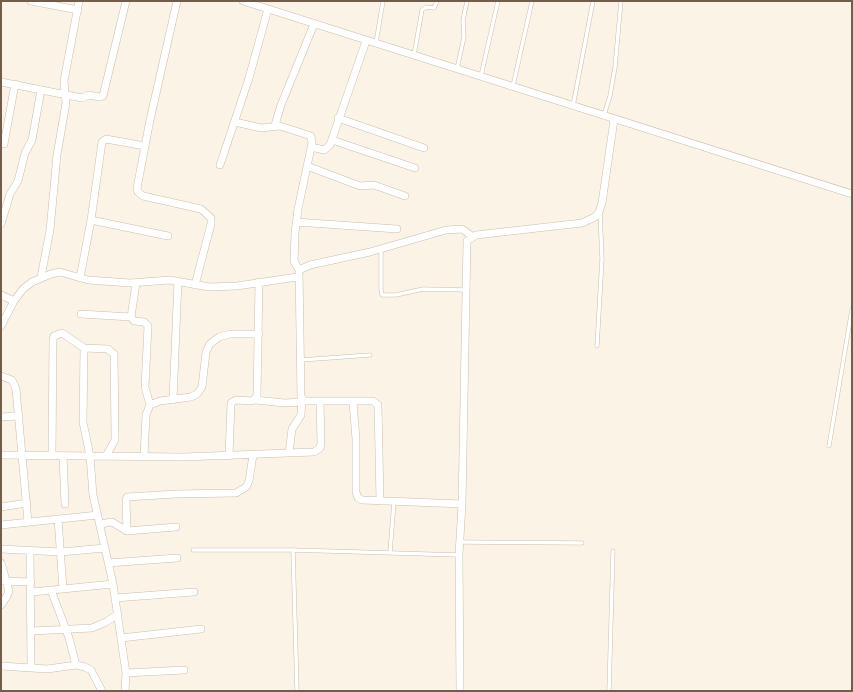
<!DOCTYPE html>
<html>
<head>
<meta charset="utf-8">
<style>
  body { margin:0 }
  #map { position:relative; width:853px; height:692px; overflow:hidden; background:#fbf4e6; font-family:"Exo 2",sans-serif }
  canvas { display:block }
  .frame { position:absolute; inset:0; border:2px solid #725c4c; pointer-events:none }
</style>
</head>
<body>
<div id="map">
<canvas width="853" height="692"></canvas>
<div class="frame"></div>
</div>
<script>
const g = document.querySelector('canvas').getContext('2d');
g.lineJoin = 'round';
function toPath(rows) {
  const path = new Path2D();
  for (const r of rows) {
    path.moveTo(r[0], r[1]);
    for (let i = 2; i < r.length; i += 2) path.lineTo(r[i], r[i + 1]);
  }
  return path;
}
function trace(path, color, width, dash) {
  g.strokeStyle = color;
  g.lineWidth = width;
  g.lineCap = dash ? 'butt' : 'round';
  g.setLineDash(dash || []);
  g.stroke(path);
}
const service = toPath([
  [376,43,383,1],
  [414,55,422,10,426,7,434,8,437,1],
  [457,69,464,37,463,20,467,1],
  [481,76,498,1],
  [513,86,532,1],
  [573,106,593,1],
  [604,115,610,96,615,67,621,1],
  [381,249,381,290,382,295,396,295,423,289,466,290],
  [597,346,602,259,600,213],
  [301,360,370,355],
  [829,446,852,309],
  [459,542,582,543],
  [193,550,293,550,459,555],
  [293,550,297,691],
  [390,552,394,502],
  [609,691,613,551]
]);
const minor = toPath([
  [31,1,78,10],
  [177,1,150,120,137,188,138,192,143,196,201,209,211,218,211,224,195,285],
  [243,1,852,194],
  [1,82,82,98,88,95,100,97,103,96,126,1],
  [338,118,424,148],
  [235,122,261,128,280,126,311,136,312,143,298,209,295,233,294,261,299,270],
  [275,125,281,105,314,24],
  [332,140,415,168],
  [4,144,15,84],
  [311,147,324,150,330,145,366,41],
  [220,165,249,78,268,9],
  [307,166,360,186,374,185,405,196],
  [91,220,168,236],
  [296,222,397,229],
  [1,224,10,194,18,181,25,153,32,140,41,90],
  [41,277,50,230,57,155,66,103,64,81,79,1],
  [80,278,91,220,102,142,106,139,145,146],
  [136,283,131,317,134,321,144,322,148,326,145,387,150,405],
  [1,295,14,301],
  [81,314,131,317],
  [1,326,14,301,23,289,32,282,51,274,60,272,88,280,130,283,170,280,209,287,237,286,297,277],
  [84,348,83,422,90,456,93,495,113,584,126,673,125,691],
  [1,376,12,380,16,389,28,522],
  [173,400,178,281],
  [255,400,285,403,302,402],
  [353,402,356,439,356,492,358,498,362,500,462,504],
  [1,417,19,416],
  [289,453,292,429,301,415,302,399],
  [1,455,183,457,314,452,320,448,321,443,320,401],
  [52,456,53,340,54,336,62,333,84,348,108,349,114,354,115,433,115,440,106,456],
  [63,456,65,504],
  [144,456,146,415,150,405,160,401,191,397,197,394,202,387,206,352,210,344,219,337,230,334,259,334],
  [229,456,231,403,236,400,252,401,257,396,259,282],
  [380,501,378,405,373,401,305,401,301,397,299,270,310,265,370,252,446,230,462,229,472,236],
  [1,507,27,503],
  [58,519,63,589],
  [100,524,112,522,127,531,176,527],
  [1,525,98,515],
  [127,531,126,500,127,497,176,494,236,493,246,487,249,481,253,455],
  [1,549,61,552,105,548],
  [30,551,31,667],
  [1,563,9,591,7,596,1,605],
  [108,563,177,558],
  [2,581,31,582],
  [51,590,69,638,76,665],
  [32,592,113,584],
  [115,598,194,592],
  [32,631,92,628,106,622,118,614],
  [121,638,201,629],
  [1,666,47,669,76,665,85,667,91,670,102,691],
  [126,673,184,670],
  [460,691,459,555,462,504,467,241,476,235,582,223,595,217,599,212,602,203,614,120]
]);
trace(service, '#cbbcad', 4.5);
trace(minor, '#cbbcad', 8);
trace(service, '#fff', 3.5);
trace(minor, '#fff', 7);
</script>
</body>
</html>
